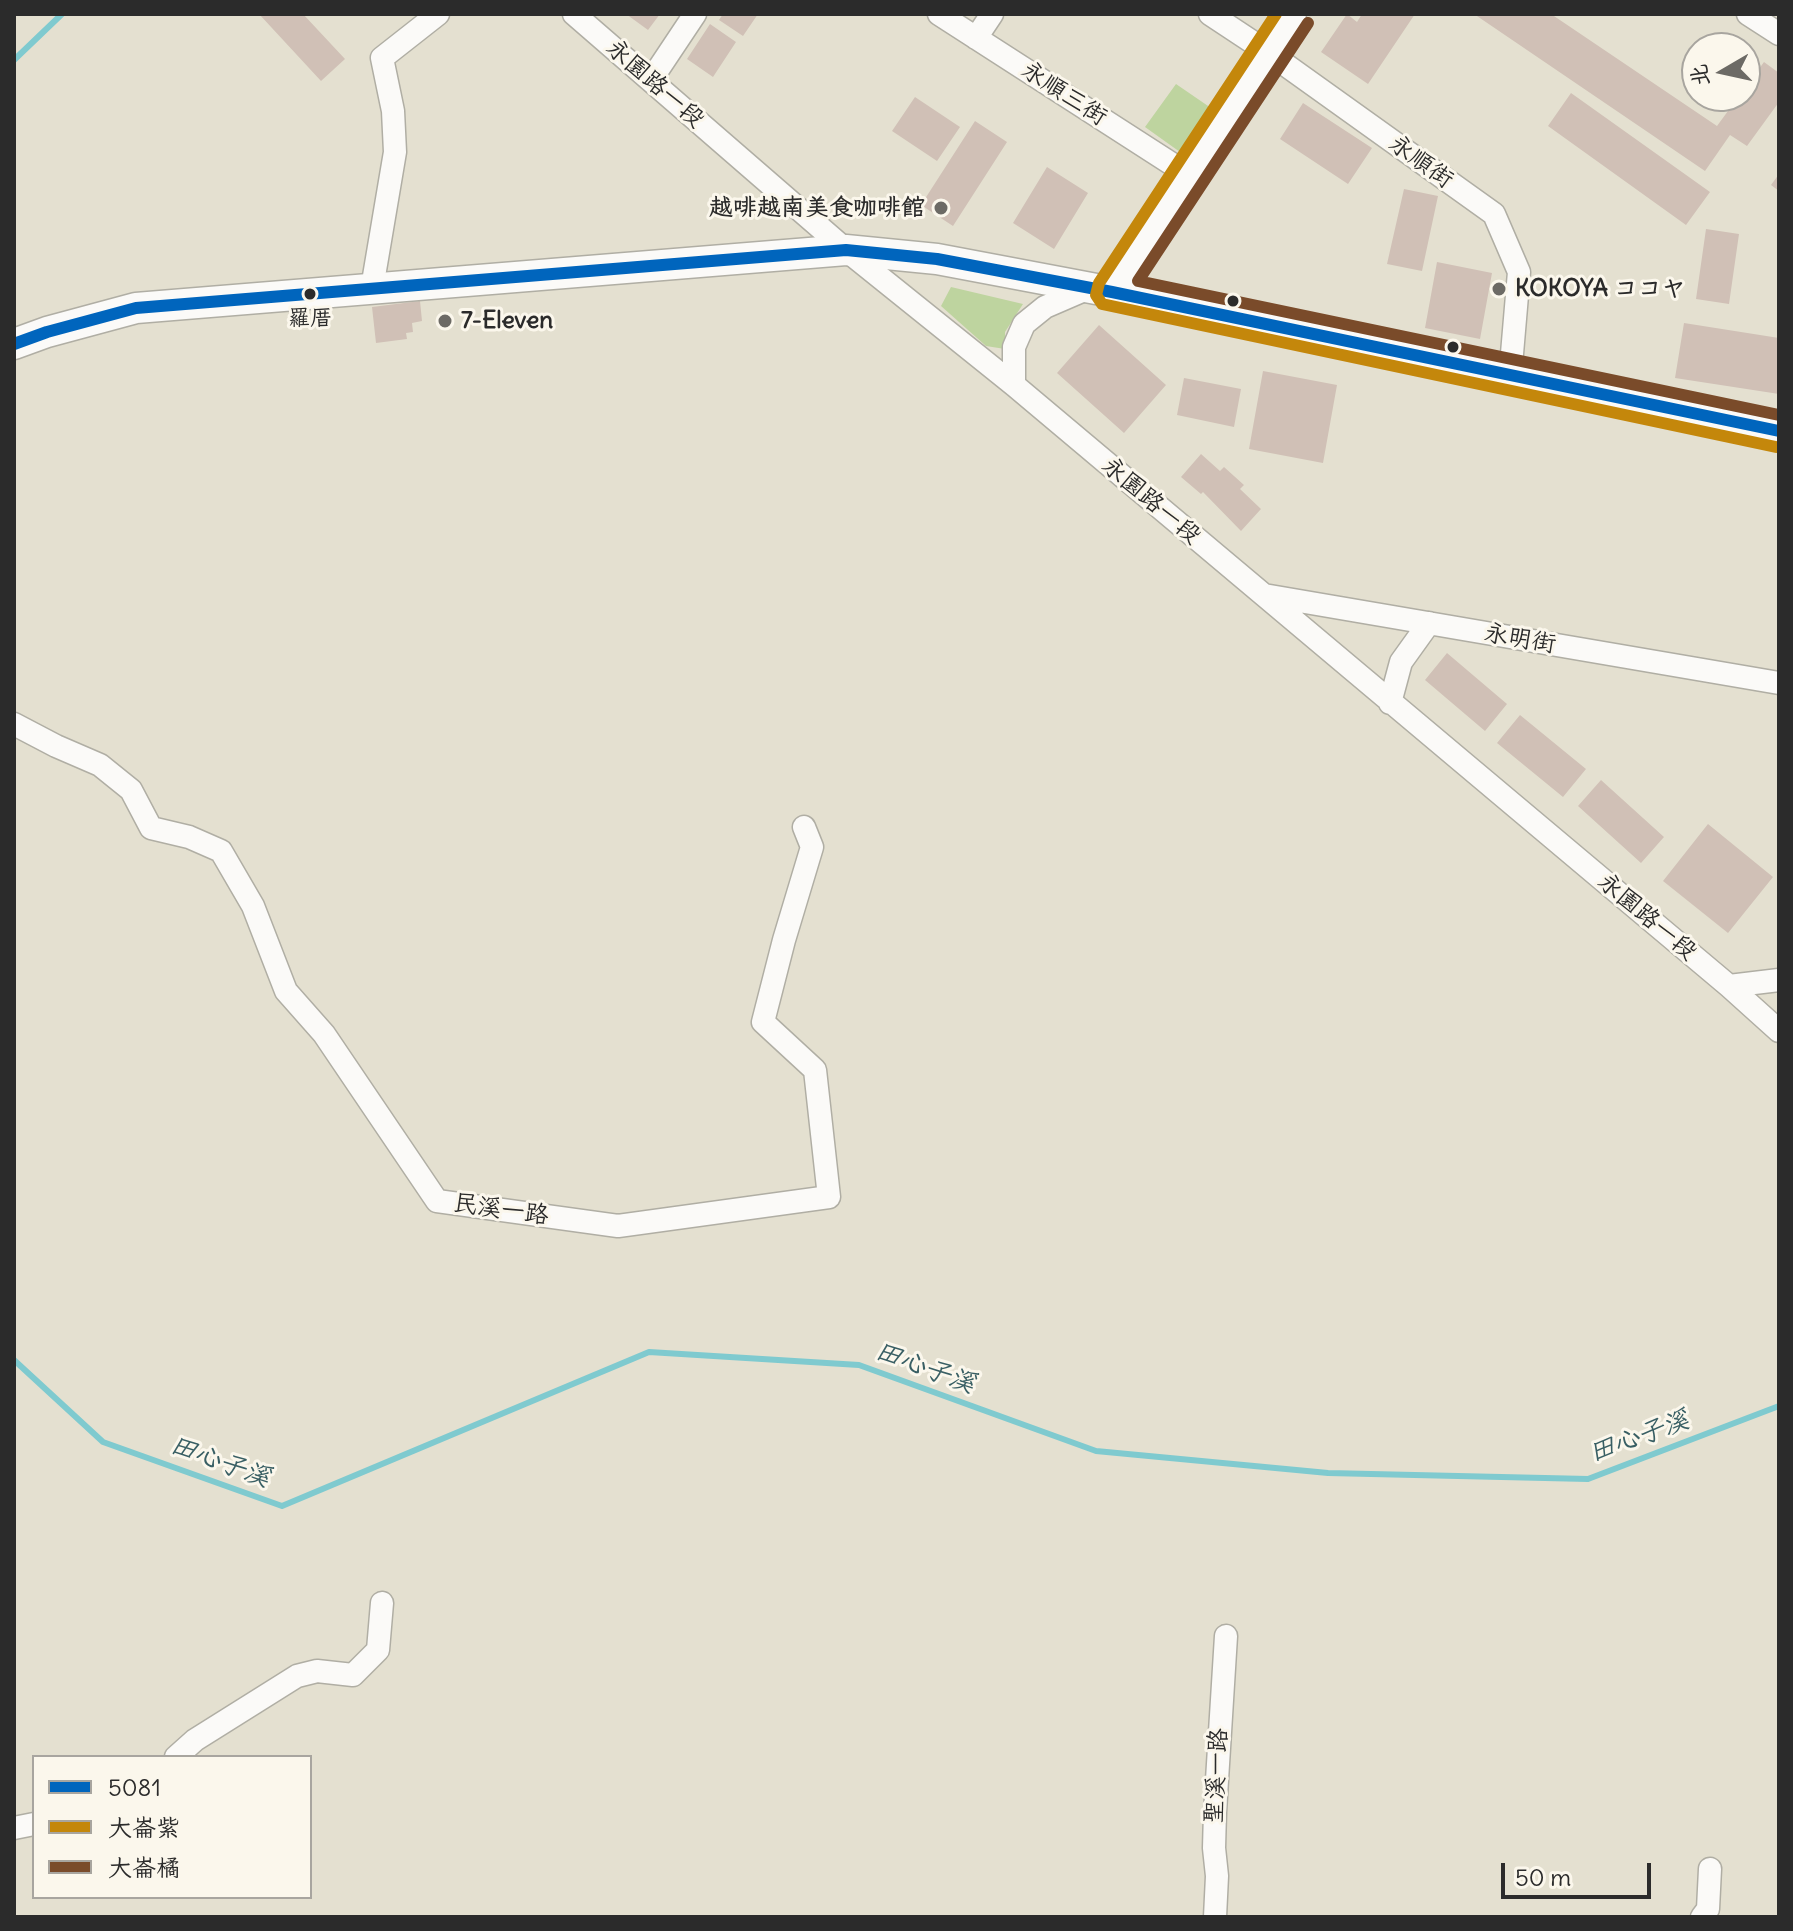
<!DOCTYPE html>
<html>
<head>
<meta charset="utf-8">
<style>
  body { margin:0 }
  #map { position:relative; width:1793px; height:1931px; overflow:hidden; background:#e4e0d0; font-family:Delius,"LXGW WenKai TC",sans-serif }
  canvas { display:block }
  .frame { position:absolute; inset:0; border:16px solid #2b2b2b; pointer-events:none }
  .legend { position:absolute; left:32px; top:1755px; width:280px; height:144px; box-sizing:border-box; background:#fbf7ec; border:2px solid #a8a59f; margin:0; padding:10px 14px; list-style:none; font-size:24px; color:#2b2b2b }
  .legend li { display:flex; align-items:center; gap:16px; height:40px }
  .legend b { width:40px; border:2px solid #a8a59f }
  .north { position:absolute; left:1681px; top:32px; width:80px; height:80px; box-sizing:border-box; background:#fbf7ec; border:2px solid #a8a59f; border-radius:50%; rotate:261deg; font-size:22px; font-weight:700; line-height:32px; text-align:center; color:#2b2b2b }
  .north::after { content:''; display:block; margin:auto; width:28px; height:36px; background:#6c6a65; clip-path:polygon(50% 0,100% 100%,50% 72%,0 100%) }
  .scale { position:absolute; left:1501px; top:1863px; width:150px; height:36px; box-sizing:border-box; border:4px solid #2b2b2b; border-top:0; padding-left:10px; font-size:24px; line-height:28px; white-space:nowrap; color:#2b2b2b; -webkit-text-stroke:6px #fbf7ec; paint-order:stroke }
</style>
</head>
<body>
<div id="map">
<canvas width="1793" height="1931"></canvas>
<div class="frame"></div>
<ul class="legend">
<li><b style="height:10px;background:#0065bd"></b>5081</li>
<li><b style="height:10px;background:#c4870b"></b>大崙紫</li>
<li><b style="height:10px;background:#7a4b2a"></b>大崙橘</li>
</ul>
<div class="north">北</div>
<div class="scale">50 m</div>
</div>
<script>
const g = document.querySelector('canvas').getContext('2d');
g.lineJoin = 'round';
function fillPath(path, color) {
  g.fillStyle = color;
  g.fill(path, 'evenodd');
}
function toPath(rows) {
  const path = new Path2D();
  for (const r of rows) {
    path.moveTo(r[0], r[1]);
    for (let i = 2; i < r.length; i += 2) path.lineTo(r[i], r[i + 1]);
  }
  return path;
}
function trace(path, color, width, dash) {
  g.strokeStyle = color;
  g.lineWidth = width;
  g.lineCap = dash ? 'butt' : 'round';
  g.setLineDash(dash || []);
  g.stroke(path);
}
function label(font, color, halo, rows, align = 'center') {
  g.font = font + ' Delius,"LXGW WenKai TC","Klee One",sans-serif';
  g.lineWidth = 6;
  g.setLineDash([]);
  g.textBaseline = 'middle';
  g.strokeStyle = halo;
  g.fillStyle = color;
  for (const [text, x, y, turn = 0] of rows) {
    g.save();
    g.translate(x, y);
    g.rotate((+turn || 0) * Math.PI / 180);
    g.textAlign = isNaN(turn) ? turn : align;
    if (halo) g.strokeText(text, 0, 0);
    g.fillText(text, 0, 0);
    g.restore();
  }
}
fillPath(toPath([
  [1176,84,1211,108,1180,152,1145,127],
  [951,287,1023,304,1005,332,1005,349,986,346,941,306]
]), '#bed49f');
trace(toPath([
  [14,60,62,14],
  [14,1360,103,1442,282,1506,649,1352,859,1365,1096,1451,1328,1473,1588,1479,1779,1406]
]), '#7fcacf', 6);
fillPath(toPath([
  [259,14,303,14,345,59,321,81],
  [626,14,660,14,648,30],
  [723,14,758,14,743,36,719,20],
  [1347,14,1357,22,1362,14,1415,14,1368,84,1321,52],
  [1474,14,1551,14,1717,126,1739,96,1745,96,1745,88,1764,62,1779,73,1779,102,1747,146,1730,135,1705,171],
  [710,24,736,42,713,77,687,59],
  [1571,93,1710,192,1686,225,1548,126],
  [915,97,960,127,937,161,892,131],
  [1303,103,1372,148,1348,184,1280,139],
  [975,121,1007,142,953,226,921,205],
  [1047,167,1088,193,1054,249,1013,223],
  [1779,174,1779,191,1771,185],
  [1404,189,1438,196,1422,271,1387,264],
  [1706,229,1739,234,1729,304,1696,299],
  [1437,262,1492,273,1480,339,1425,328],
  [420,301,422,321,412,323,413,332,406,333,407,339,376,343,372,307],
  [1684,323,1779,338,1779,394,1675,378],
  [1099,325,1166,385,1124,433,1057,373],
  [1263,371,1337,385,1323,463,1249,449],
  [1184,378,1241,389,1234,427,1177,415],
  [1201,454,1220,471,1224,467,1244,485,1240,489,1261,509,1241,531,1203,492,1201,494,1181,477],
  [1447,653,1507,704,1485,731,1425,680],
  [1520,715,1586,769,1563,797,1497,743],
  [1601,780,1664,837,1641,863,1578,806],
  [1708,824,1773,877,1728,933,1663,881]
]), '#d0c0b6');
const street = toPath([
  [574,14,846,250,1014,385,1729,986,1779,1031],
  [939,14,1189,175],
  [1210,14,1269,53,1494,214,1519,272,1510,377],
  [1748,14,1779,34],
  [976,38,992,14],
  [651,80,695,14],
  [372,288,395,152,393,111,382,58,438,14],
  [1112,292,1295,14],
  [1014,385,1014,347,1024,324,1045,307,1089,288],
  [1264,595,1779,683],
  [1390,703,1401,662,1429,623],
  [14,724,56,746,100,765,131,790,151,828,189,837,221,851,253,906,286,991,324,1034,437,1201,618,1226,829,1197,815,1070,763,1022,784,940,812,847,804,827],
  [1729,986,1779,980],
  [176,1757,195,1740,297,1676,317,1671,353,1675,378,1650,382,1603],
  [14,1828,34,1824],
  [1215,1917,1217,1876,1214,1848,1215,1812,1226,1636],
  [1702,1917,1708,1909,1710,1869]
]);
const secondary = toPath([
  [14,344,47,332,136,308,846,250,937,259,1112,292,1779,431]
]);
trace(street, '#b0aea4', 25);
trace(secondary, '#b0aea4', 33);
trace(street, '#fbfaf8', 22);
trace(secondary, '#fbfaf8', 30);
trace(toPath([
  [14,344,47,332,136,308,846,250,937,259,1112,292,1779,431]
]), '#0065bd', 12);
trace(toPath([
  [1276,14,1099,283,1096,295,1102,304,1776,447]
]), '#c4870b', 12);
trace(toPath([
  [1308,23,1138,281,1779,415]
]), '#7a4b2a', 12);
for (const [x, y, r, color] of [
  [941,208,8,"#6c6a65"],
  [1499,289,8,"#6c6a65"],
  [310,294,7,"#2b2b2b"],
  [1233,301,7,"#2b2b2b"],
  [445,321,8,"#6c6a65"],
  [1453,347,7,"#2b2b2b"]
]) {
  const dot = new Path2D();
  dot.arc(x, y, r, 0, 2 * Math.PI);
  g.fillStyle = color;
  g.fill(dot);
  trace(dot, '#fbf7ec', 3);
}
label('22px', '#2b2b2b', '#fbf7ec', [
  ["羅厝",310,319]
]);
label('24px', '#2b2b2b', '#fbf7ec', [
  ["永園路一段",655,84,41],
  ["永順三街",1064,94,33],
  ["永順街",1421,162,36],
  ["永園路一段",1151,501,40],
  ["永明街",1520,639,10],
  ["永園路一段",1647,917,40],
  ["民溪一路",501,1210,8],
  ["聖溪一路",1217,1776,-87]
]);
label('bold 24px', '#2b2b2b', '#fbf7ec', [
  ["越啡越南美食咖啡館",925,208,"right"],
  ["KOKOYA ココヤ",1515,289],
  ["7-Eleven",461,321]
], 'left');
label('italic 26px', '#395f64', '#fbf7ec', [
  ["田心子溪",925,1368,20],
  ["田心子溪",1639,1437,-20],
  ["田心子溪",220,1462,20]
]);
</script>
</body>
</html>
